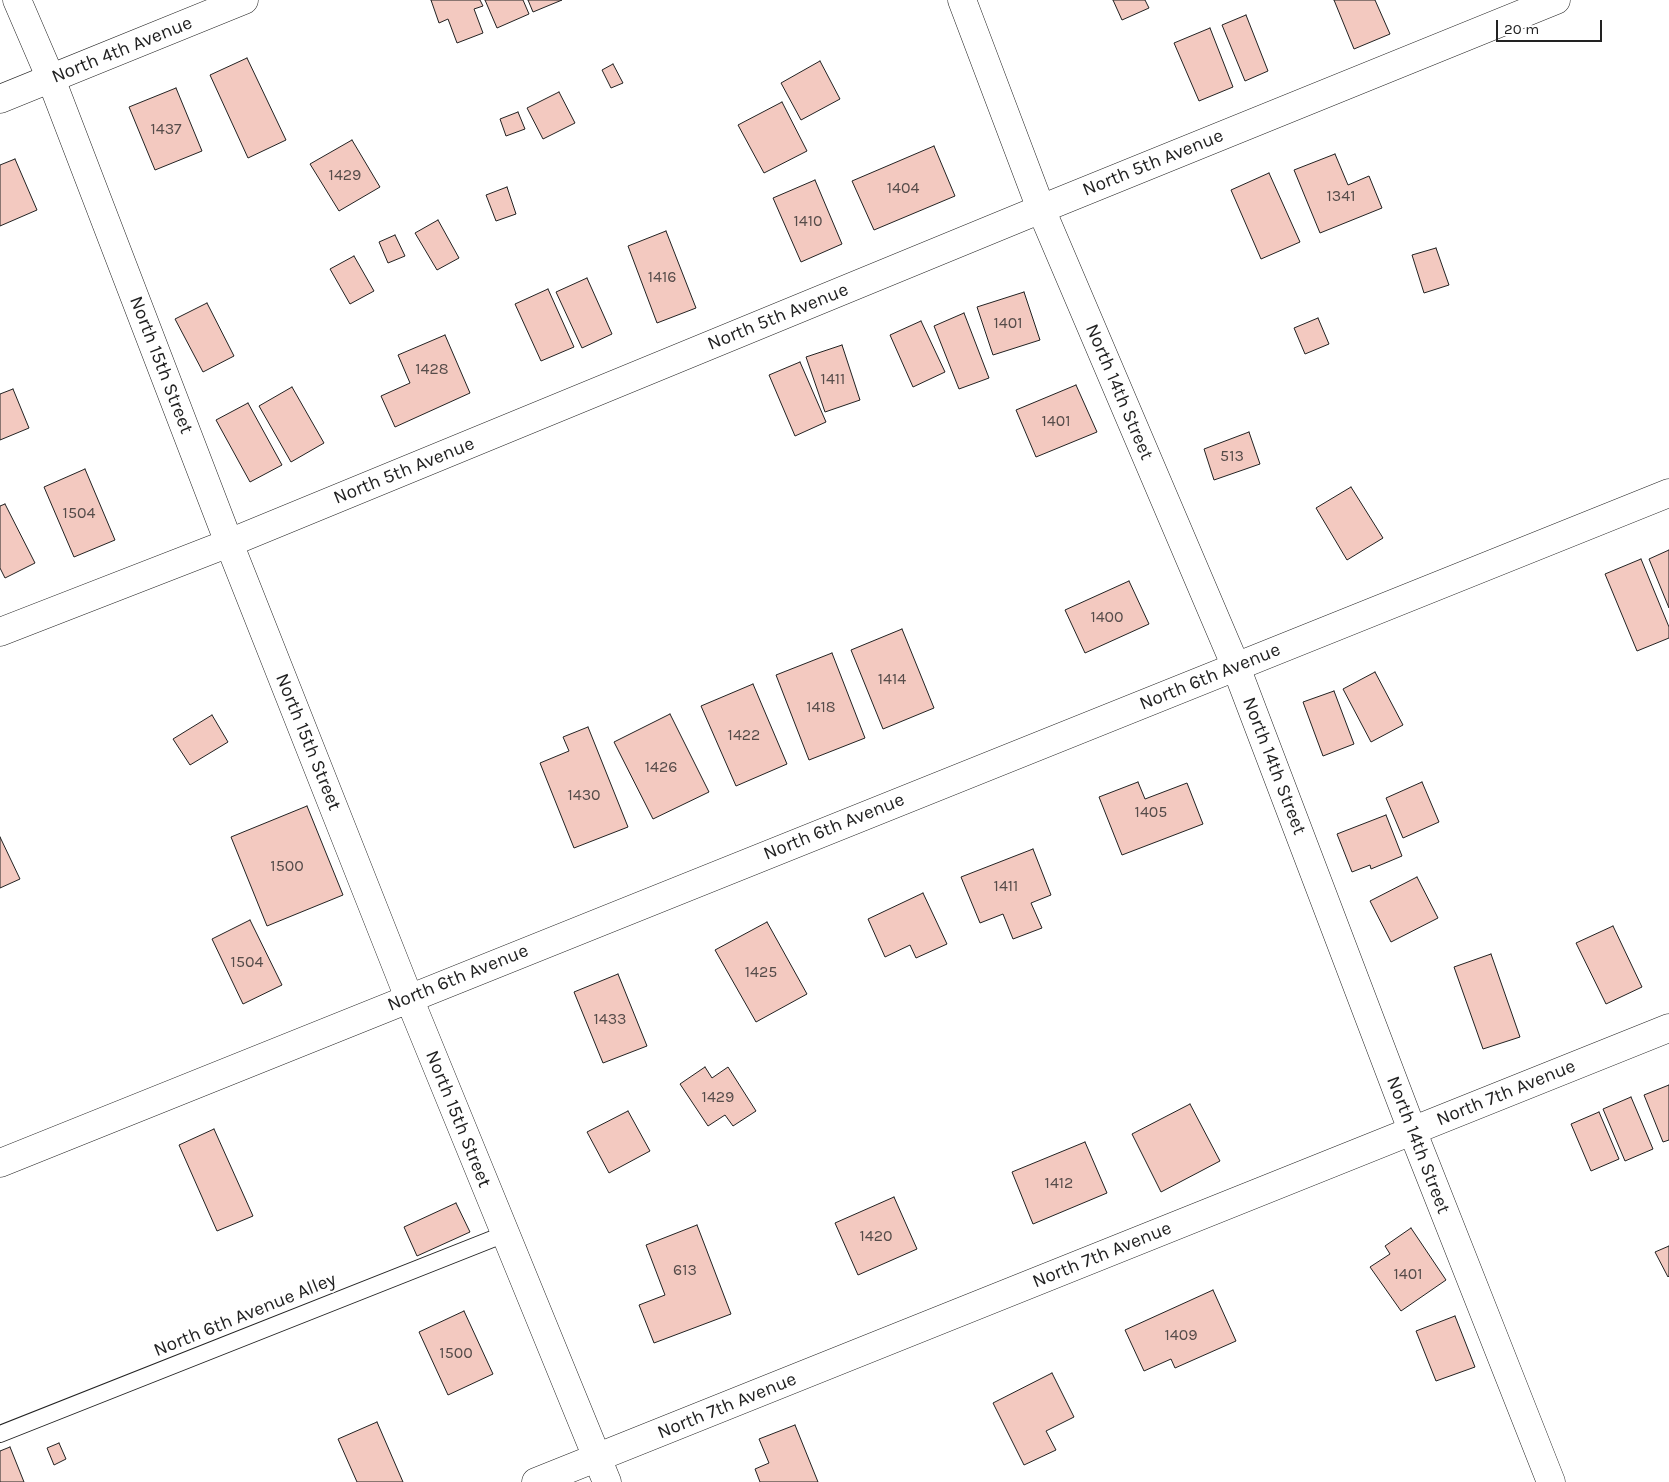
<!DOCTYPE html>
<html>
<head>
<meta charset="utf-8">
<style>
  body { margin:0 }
  #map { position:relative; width:1669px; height:1482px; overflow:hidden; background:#fff; font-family:Karla,sans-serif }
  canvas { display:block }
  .scale { position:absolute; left:1496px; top:20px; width:106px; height:22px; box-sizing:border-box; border:2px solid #222; border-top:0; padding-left:6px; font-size:15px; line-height:18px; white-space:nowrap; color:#222; -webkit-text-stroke:4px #fff; paint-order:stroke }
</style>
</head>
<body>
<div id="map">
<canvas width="1669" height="1482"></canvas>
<div class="scale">20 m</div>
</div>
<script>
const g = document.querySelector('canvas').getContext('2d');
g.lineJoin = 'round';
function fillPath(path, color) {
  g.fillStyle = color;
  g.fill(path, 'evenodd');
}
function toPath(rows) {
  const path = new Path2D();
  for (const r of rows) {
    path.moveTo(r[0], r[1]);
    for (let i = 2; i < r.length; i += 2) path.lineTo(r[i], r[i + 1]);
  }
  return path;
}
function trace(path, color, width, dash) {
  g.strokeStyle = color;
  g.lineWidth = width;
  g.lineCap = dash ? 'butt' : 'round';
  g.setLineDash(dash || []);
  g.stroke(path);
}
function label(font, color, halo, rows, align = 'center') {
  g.font = font + ' Karla,sans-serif';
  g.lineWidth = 4;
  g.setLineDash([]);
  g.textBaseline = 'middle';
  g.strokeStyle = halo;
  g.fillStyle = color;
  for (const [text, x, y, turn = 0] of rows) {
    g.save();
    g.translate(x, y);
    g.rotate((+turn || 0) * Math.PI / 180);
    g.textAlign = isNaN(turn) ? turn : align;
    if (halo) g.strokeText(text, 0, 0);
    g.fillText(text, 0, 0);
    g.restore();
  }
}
const building = toPath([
  [431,0,480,0,483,6,474,9,483,33,457,43,448,19,439,23,431,0],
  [485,0,523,0,529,14,497,28,485,0],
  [528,0,562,0,533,12,528,0],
  [1113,0,1145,0,1149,8,1122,20,1113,0],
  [1334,0,1375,0,1390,34,1354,49,1334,0],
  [1246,15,1268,71,1245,81,1222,25,1246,15],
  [1210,28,1233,87,1199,101,1174,43,1210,28],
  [247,58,286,140,248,158,210,75,247,58],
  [820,61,840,99,801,120,781,83,820,61],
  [613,64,623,83,611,88,602,70,613,64],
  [176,88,202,151,155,170,129,107,176,88],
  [559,92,575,123,543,139,527,108,559,92],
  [782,102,807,151,764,173,738,125,782,102],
  [518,112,525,129,506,136,500,119,518,112],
  [352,140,380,187,339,211,310,164,352,140],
  [934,146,955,196,874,230,852,181,934,146],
  [1335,154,1348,185,1369,176,1382,208,1320,233,1294,170,1335,154],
  [15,159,37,210,0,226,0,165,15,159],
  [1269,173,1300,242,1261,259,1231,190,1269,173],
  [815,180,842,244,801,262,773,198,815,180],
  [507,187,516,214,496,221,486,195,507,187],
  [438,220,459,258,437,270,415,233,438,220],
  [666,231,696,308,657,323,628,246,666,231],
  [395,235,405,256,388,263,379,242,395,235],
  [1436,248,1449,285,1424,293,1412,255,1436,248],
  [354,256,374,291,350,304,330,269,354,256],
  [587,278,612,334,582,348,556,292,587,278],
  [548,289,574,347,541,361,515,304,548,289],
  [1024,292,1040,340,993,355,977,307,1024,292],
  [207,303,234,356,203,372,175,319,207,303],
  [964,313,989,378,959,389,934,326,964,313],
  [1318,318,1329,344,1305,354,1294,328,1318,318],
  [921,321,945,372,913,387,890,335,921,321],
  [445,335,470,393,395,427,381,396,410,383,398,355,445,335],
  [842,345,860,400,825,412,806,357,842,345],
  [800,362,826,422,795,436,769,375,800,362],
  [1076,385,1097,432,1036,457,1016,410,1076,385],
  [292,387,324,443,291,462,259,406,292,387],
  [13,389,29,428,0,440,0,394,13,389],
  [248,403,282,465,250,482,216,420,248,403],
  [1249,432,1260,464,1214,480,1204,449,1249,432],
  [85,469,115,540,74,557,44,487,85,469],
  [1351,487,1383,538,1347,560,1316,508,1351,487],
  [5,504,35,563,5,578,0,568,0,506,5,504],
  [1669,550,1669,608,1649,559,1669,550],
  [1641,559,1669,627,1669,638,1637,651,1605,574,1641,559],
  [1129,581,1149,624,1085,653,1065,610,1129,581],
  [902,629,934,708,883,729,851,650,902,629],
  [832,653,865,738,809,760,776,675,832,653],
  [1375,672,1403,725,1371,742,1343,689,1375,672],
  [753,684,787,764,736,786,701,706,753,684],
  [1334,691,1354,744,1323,756,1303,702,1334,691],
  [670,714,709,792,653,819,614,742,670,714],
  [212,715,228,742,190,765,173,739,212,715],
  [588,727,628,827,574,848,540,763,569,751,563,737,588,727],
  [1138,782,1145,799,1187,783,1203,824,1122,855,1099,797,1138,782],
  [1422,782,1439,822,1403,838,1386,798,1422,782],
  [307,806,343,895,267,926,231,837,307,806],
  [1386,815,1402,856,1371,869,1370,865,1352,872,1337,834,1386,815],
  [0,837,20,879,0,888,0,837],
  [1033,849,1051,895,1031,903,1042,928,1013,939,1003,914,980,923,961,877,1033,849],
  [1417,877,1438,918,1391,942,1370,901,1417,877],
  [923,893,947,944,916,958,910,945,885,957,868,919,923,893],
  [250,920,282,985,243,1004,212,939,250,920],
  [767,922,807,994,756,1022,715,950,767,922],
  [1613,926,1642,987,1606,1004,1576,943,1613,926],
  [1491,954,1520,1037,1483,1049,1454,967,1491,954],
  [618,974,647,1046,603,1063,574,992,618,974],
  [705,1067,712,1078,728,1067,756,1111,733,1126,725,1115,708,1126,680,1084,705,1067],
  [1669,1085,1669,1140,1663,1142,1644,1095,1669,1085],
  [1631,1097,1653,1149,1625,1161,1603,1109,1631,1097],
  [1190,1104,1220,1161,1161,1192,1132,1134,1190,1104],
  [628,1111,650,1151,609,1173,587,1132,628,1111],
  [1599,1112,1619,1159,1591,1171,1571,1124,1599,1112],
  [214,1129,253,1216,217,1231,179,1145,214,1129],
  [1085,1142,1107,1193,1033,1224,1012,1172,1085,1142],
  [894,1197,917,1249,858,1275,835,1223,894,1197],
  [456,1203,470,1232,417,1256,404,1227,456,1203],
  [697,1225,731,1314,654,1343,639,1305,665,1295,646,1245,697,1225],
  [1411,1228,1446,1280,1401,1311,1370,1267,1390,1254,1385,1246,1411,1228],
  [1669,1246,1669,1276,1668,1277,1655,1252,1669,1246],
  [1213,1290,1236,1341,1175,1368,1171,1359,1144,1371,1125,1330,1213,1290],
  [464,1311,493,1374,448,1395,419,1332,464,1311],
  [1455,1316,1475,1367,1436,1381,1416,1331,1455,1316],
  [1052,1373,1074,1417,1046,1431,1056,1450,1024,1465,993,1403,1052,1373],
  [377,1422,403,1482,357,1482,338,1439,377,1422],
  [795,1425,818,1482,760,1482,755,1469,769,1463,759,1439,795,1425],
  [59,1443,66,1459,54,1465,47,1448,59,1443],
  [10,1447,24,1482,0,1482,0,1451,10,1447]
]);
fillPath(building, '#f3c9c0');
trace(building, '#222', 1);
const lane = toPath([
  [0,1434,505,1234]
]);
const street = toPath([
  [17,0,51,79,229,543,409,998,607,1482],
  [962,0,1041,209,1236,667,1412,1130,1551,1482],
  [0,632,229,543,1041,209,1556,0],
  [0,1163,1669,493],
  [536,1482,1669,1028]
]);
const secondary = toPath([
  [0,99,244,0]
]);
trace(lane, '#222', 18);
trace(street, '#222', 29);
trace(secondary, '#222', 29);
trace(lane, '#fff', 16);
trace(street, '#fff', 28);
trace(secondary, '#fff', 28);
label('16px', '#564c4a', null, [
  ["1437",166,129],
  ["1429",345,175],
  ["1404",903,188],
  ["1341",1341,196],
  ["1410",808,221],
  ["1416",662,277],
  ["1401",1008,323],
  ["1428",432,369],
  ["1411",833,379],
  ["1401",1056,421],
  ["513",1232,456],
  ["1504",79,513],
  ["1400",1107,617],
  ["1414",892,679],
  ["1418",821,707],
  ["1422",744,735],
  ["1426",661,767],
  ["1430",584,795],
  ["1405",1151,812],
  ["1500",287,866],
  ["1411",1006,886],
  ["1504",247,962],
  ["1425",761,972],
  ["1433",610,1019],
  ["1429",718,1097],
  ["1412",1059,1183],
  ["1420",876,1236],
  ["613",685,1270],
  ["1401",1408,1274],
  ["1409",1181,1335],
  ["1500",456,1353]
]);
label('19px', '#222', '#fff', [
  ["North 4th Avenue",122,50,-22],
  ["North 5th Avenue",1153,163,-22],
  ["North 5th Avenue",778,317,-22],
  ["North 15th Street",161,365,69],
  ["North 14th Street",1119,392,67],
  ["North 5th Avenue",404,471,-22],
  ["North 6th Avenue",1210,677,-22],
  ["North 15th Street",308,742,68],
  ["North 14th Street",1274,766,69],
  ["North 6th Avenue",834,827,-22],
  ["North 6th Avenue",458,978,-22],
  ["North 7th Avenue",1506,1093,-22],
  ["North 15th Street",458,1119,68],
  ["North 14th Street",1418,1145,69],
  ["North 7th Avenue",1102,1255,-22],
  ["North 6th Avenue Alley",245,1315,-22],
  ["North 7th Avenue",727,1406,-22]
]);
</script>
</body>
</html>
